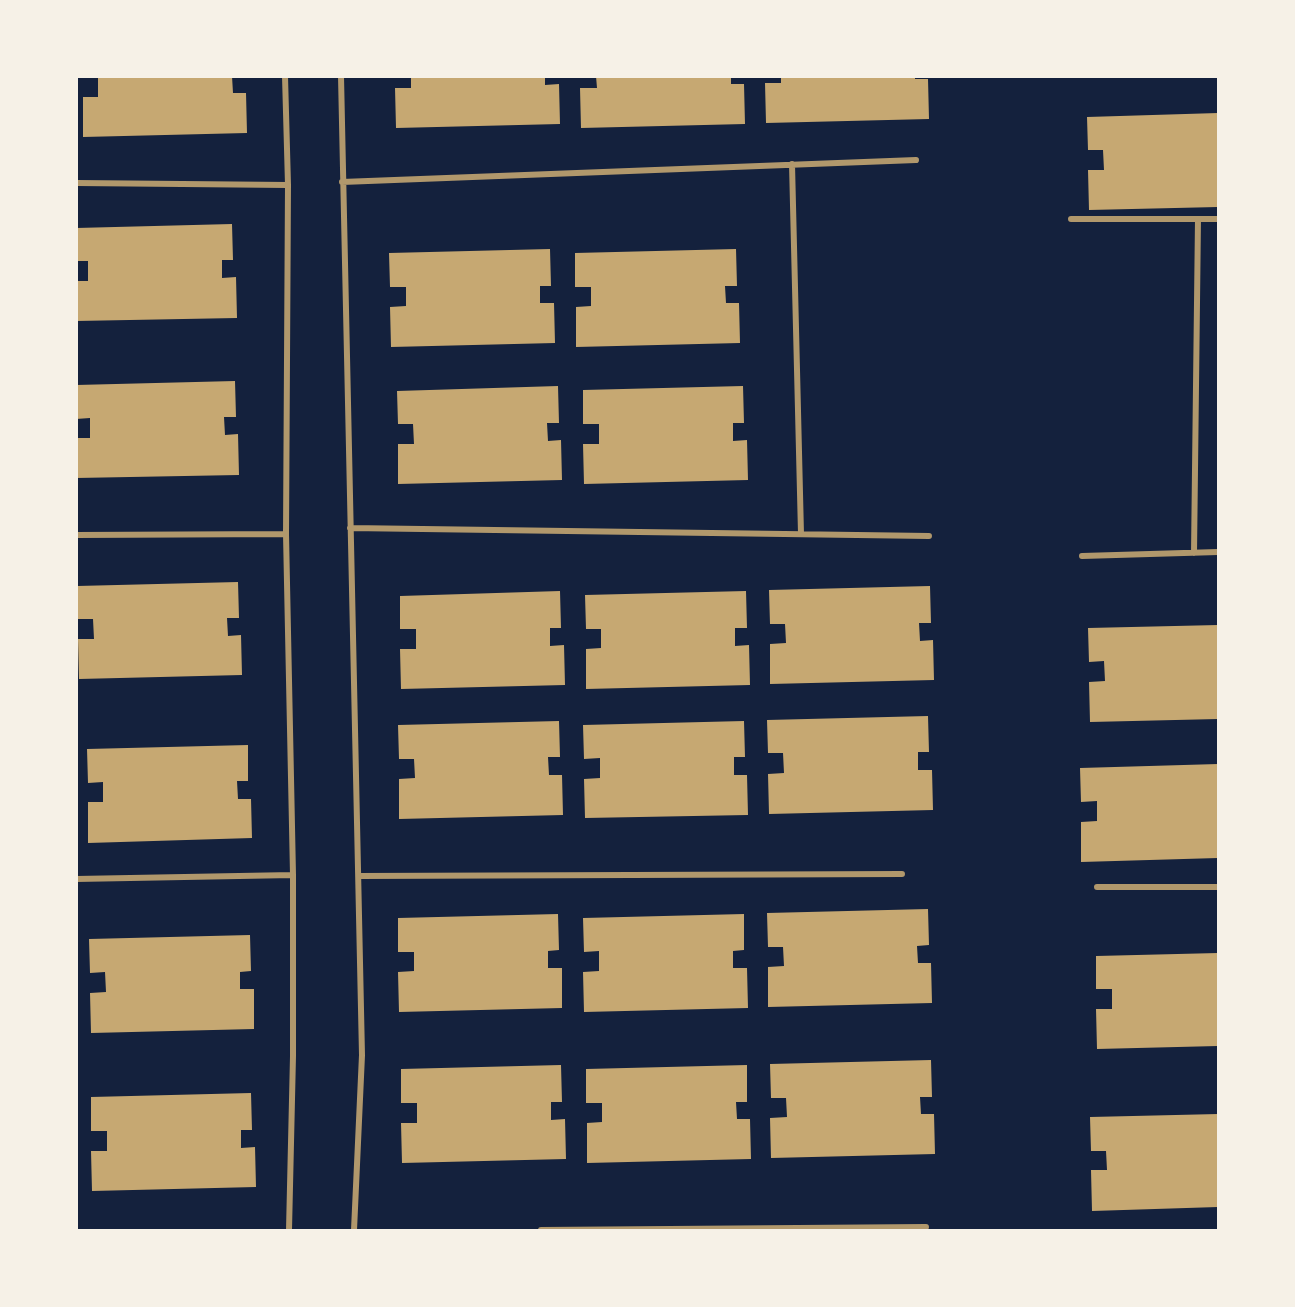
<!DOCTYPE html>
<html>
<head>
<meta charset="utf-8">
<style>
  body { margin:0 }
  #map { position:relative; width:1295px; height:1307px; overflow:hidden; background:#14213d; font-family:"Playfair Display",serif }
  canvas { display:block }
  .frame { position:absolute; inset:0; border:78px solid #f6f1e7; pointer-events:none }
</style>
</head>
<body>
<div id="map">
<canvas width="1295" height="1307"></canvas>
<div class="frame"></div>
</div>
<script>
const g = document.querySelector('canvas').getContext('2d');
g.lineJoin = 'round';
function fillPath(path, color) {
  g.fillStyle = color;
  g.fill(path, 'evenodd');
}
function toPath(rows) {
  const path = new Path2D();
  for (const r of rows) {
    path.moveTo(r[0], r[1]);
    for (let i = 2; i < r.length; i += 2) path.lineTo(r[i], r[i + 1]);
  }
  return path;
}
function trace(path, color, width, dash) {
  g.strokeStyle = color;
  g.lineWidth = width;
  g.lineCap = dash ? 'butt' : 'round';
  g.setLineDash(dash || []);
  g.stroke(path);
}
fillPath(toPath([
  [98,76,232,76,233,93,246,93,247,133,83,137,83,97,98,97],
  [411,76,545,76,545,85,559,84,560,124,396,128,395,88,411,88],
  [596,76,731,76,731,84,744,84,745,124,581,128,580,88,597,88],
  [781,76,915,76,915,79,928,79,929,119,766,123,765,83,781,83],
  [1218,113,1218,207,1089,210,1088,170,1104,170,1103,150,1088,150,1087,117],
  [232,224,233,260,222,260,222,278,236,277,237,318,76,321,76,281,88,281,88,261,76,261,76,228],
  [550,249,551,286,540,286,540,303,554,303,555,343,391,347,390,307,406,306,406,287,390,287,389,253],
  [736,249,737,286,725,286,726,303,739,303,740,343,576,347,576,307,591,306,591,287,575,287,575,253],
  [235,381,236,417,224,417,225,435,238,434,239,475,76,478,76,438,90,438,90,418,76,419,76,385],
  [558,386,559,423,547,423,548,441,561,440,562,480,398,484,398,444,414,444,413,424,398,424,397,391],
  [743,386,744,423,733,423,733,441,747,440,748,480,584,484,583,444,599,444,599,424,583,424,583,390],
  [238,582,239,618,227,618,228,636,241,635,242,675,79,679,78,639,94,639,93,619,78,619,77,586],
  [930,586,931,623,919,623,920,641,933,640,934,680,770,684,770,644,786,643,785,624,770,624,769,590],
  [560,591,561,628,550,628,550,646,564,645,565,685,401,689,400,649,416,649,416,629,400,629,400,596],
  [746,591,747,628,735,628,735,646,749,645,750,685,586,689,586,649,601,648,601,629,586,629,585,595],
  [1218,625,1218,719,1090,722,1089,682,1105,681,1104,661,1089,662,1088,628],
  [928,716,929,752,918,752,918,770,932,770,933,810,769,814,768,774,784,773,783,753,768,753,767,720],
  [559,721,560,757,548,757,549,775,562,775,563,815,399,819,399,779,415,778,414,759,399,759,398,725],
  [744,721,745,757,734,757,734,775,747,775,748,815,585,818,584,779,600,778,600,758,584,759,583,725],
  [248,745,248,781,237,781,238,799,251,799,252,838,88,843,88,802,103,802,103,782,88,783,87,749],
  [1218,764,1218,858,1081,862,1081,822,1097,821,1097,801,1081,802,1080,768],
  [928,909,929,945,917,946,918,963,931,963,932,1003,768,1007,768,967,784,966,783,947,768,947,767,913],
  [558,914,559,950,548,951,548,968,562,968,562,1008,399,1012,398,972,414,971,414,952,398,952,398,918],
  [744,914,744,950,733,951,733,968,747,968,748,1008,584,1012,583,972,599,971,599,951,584,952,583,918],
  [250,935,251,971,240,972,240,989,254,989,254,1029,91,1033,90,993,106,992,105,972,90,973,89,939],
  [1218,953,1218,1046,1097,1049,1096,1009,1112,1009,1112,989,1096,989,1096,956],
  [931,1060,932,1097,920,1097,921,1114,934,1114,935,1154,771,1158,770,1118,787,1117,786,1098,771,1098,770,1064],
  [561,1065,562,1102,551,1102,551,1120,565,1119,566,1159,402,1163,401,1123,417,1123,417,1103,401,1103,401,1069],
  [747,1065,747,1102,736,1102,737,1119,750,1119,751,1159,587,1163,587,1123,602,1122,602,1103,586,1103,586,1069],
  [251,1093,252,1130,241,1130,241,1148,255,1147,256,1187,92,1191,91,1151,107,1151,107,1131,91,1131,91,1097],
  [1218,1114,1218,1207,1092,1211,1091,1170,1107,1170,1106,1151,1091,1151,1090,1117]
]), '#c6a872');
trace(toPath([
  [285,76,288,185,286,534,293,875,293,1056,289,1230],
  [341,76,362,1055,354,1230],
  [792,164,801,534],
  [342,182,916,160],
  [76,183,288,185],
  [1071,219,1218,219],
  [350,528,929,536],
  [76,535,286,534],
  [1194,553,1198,219],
  [1082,556,1218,552],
  [359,876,902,874],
  [76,879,293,875],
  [1097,887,1218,887],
  [541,1230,926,1227]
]), '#b1986c', 6);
</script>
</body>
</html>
